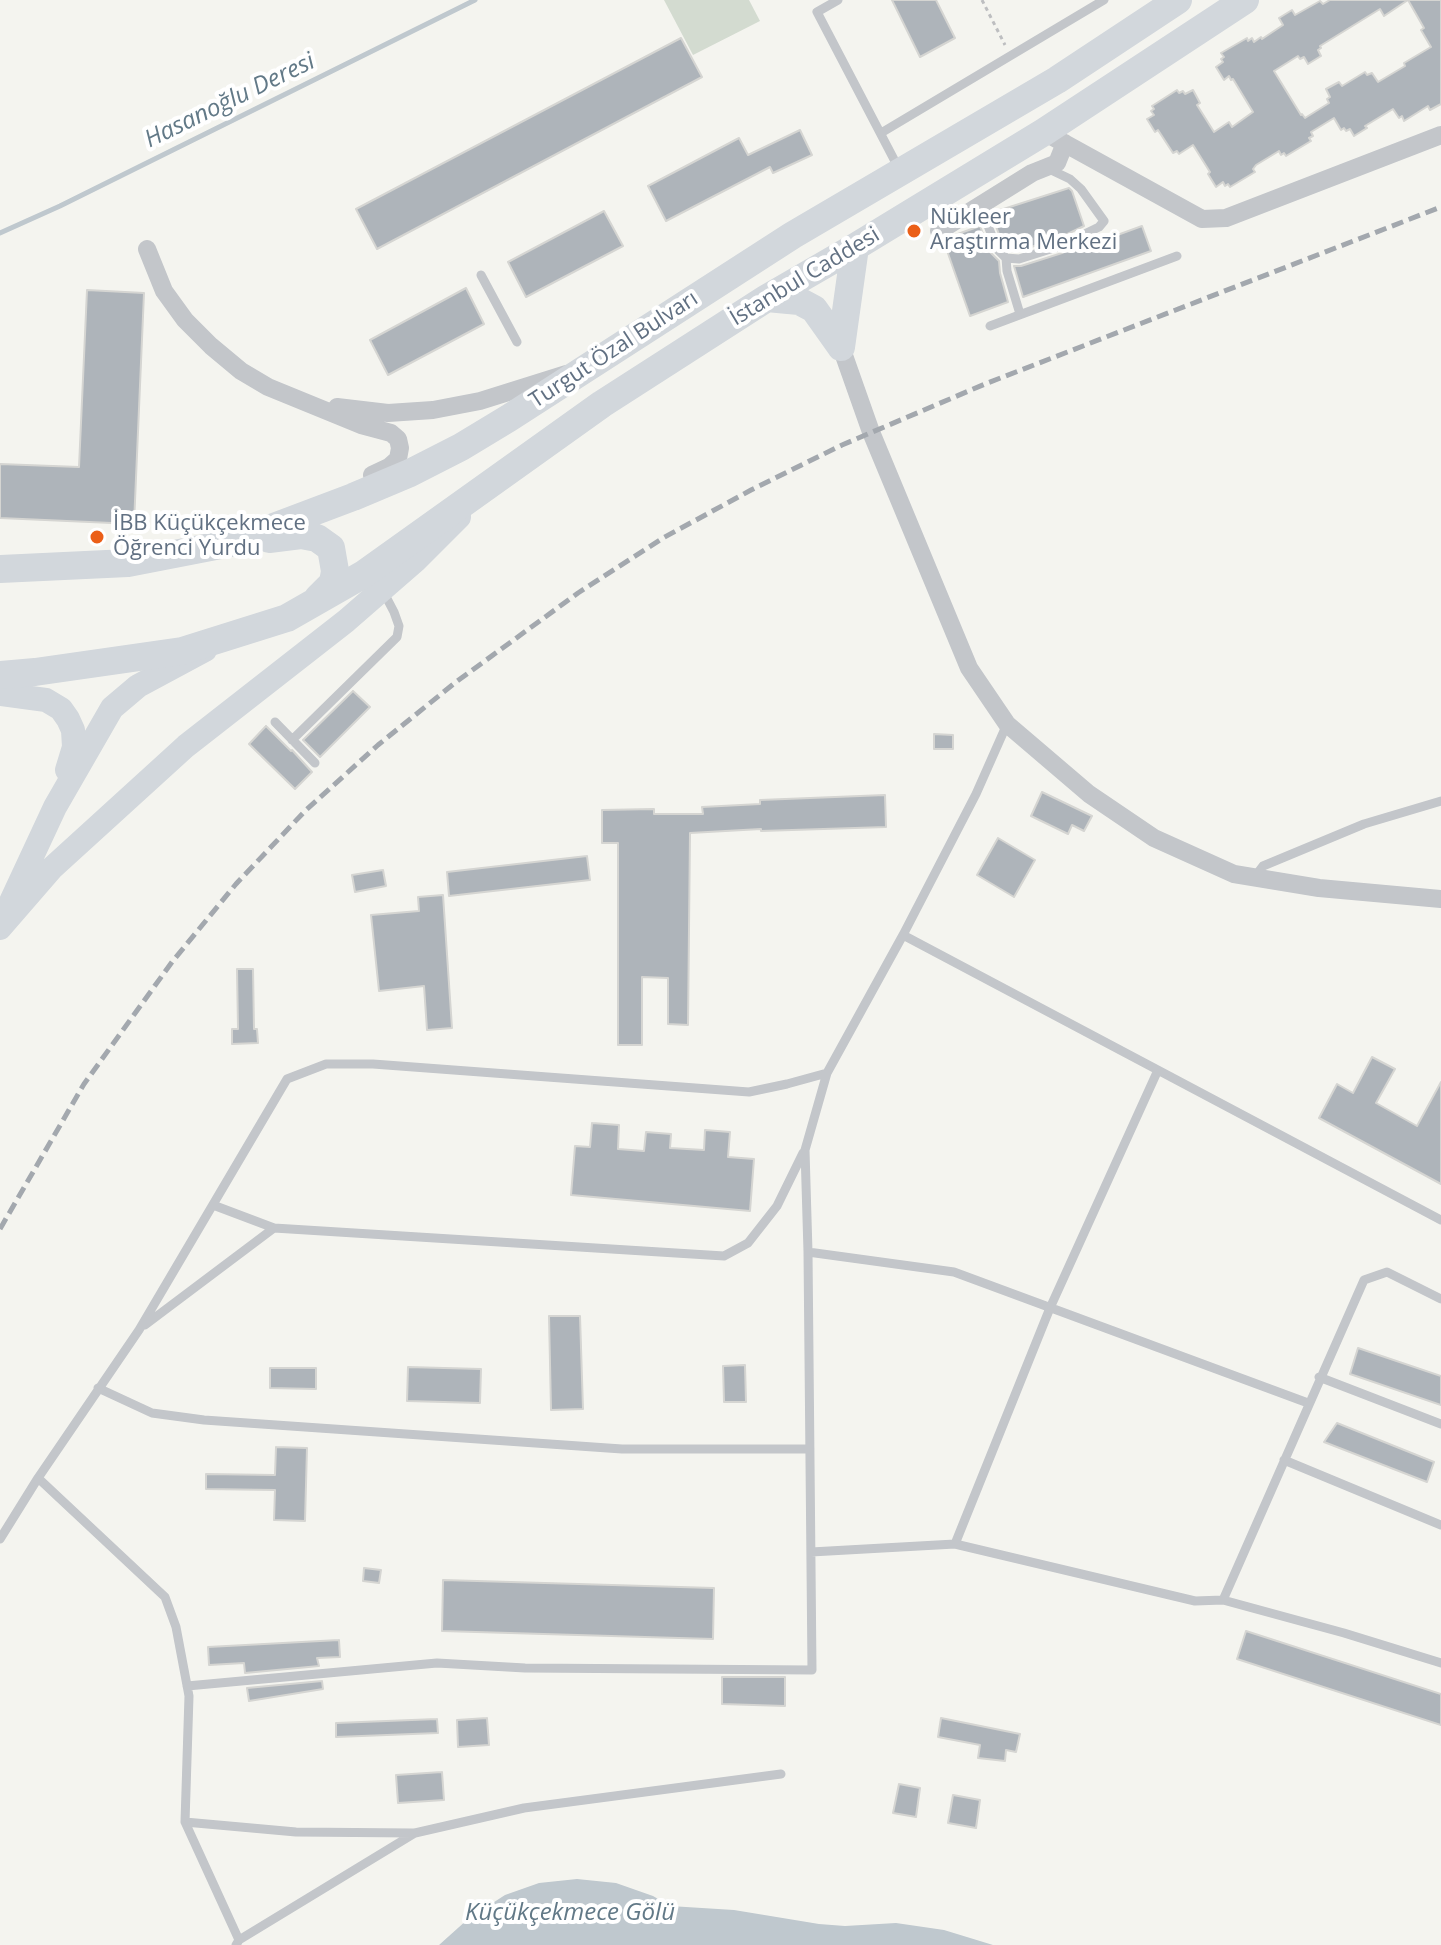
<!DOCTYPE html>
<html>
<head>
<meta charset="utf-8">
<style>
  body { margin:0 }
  canvas { display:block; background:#f4f4ef }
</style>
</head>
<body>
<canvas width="1441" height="1945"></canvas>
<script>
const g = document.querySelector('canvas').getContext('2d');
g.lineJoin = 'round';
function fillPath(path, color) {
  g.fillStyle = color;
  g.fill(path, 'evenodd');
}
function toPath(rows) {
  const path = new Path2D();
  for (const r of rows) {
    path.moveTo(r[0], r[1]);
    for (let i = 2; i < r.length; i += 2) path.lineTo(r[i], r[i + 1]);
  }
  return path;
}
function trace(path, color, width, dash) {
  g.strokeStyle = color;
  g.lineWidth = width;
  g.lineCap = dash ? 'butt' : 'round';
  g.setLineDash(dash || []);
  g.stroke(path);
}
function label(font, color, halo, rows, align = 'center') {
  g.font = font + ' "Open Sans",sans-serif';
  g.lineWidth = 8;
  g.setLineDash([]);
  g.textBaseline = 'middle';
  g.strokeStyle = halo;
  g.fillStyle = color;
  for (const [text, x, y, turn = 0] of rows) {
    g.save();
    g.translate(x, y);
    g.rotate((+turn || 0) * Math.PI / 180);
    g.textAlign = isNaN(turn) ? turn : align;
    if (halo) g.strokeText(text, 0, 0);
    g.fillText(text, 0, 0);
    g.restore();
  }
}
fillPath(toPath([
  [664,0,749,0,760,21,693,55]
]), '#d3dbd0');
fillPath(toPath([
  [577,1879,616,1883,653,1896,670,1906,734,1910,819,1924,845,1926,896,1923,944,1930,993,1945,439,1945,468,1919,505,1895,539,1883]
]), '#bfc8ce');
trace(toPath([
  [0,233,60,206,475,0]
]), '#bfc8ce', 5);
const building = toPath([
  [892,0,936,0,955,38,920,57,892,0],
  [1330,0,1441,0,1441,104,1430,110,1428,106,1404,121,1402,116,1399,118,1393,109,1365,126,1367,128,1354,136,1350,129,1346,131,1344,128,1341,130,1334,118,1311,132,1313,136,1309,138,1311,141,1286,156,1284,153,1281,155,1279,151,1256,165,1253,169,1255,172,1230,187,1228,184,1225,186,1223,182,1216,187,1208,174,1210,172,1193,145,1179,154,1177,151,1173,153,1158,130,1155,132,1147,119,1154,115,1151,111,1154,109,1152,106,1177,90,1179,93,1183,91,1185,94,1193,90,1200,103,1197,105,1214,132,1229,122,1232,127,1253,112,1233,79,1231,80,1229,76,1224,80,1216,67,1223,62,1221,59,1224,57,1221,53,1247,38,1248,41,1252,38,1254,42,1261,37,1262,39,1283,25,1279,18,1292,10,1295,15,1320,1,1323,4,1330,0],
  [1408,0,1424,28,1421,30,1431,47,1404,63,1405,66,1378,82,1372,73,1367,75,1365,72,1342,86,1339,82,1326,89,1330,97,1327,99,1329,103,1305,118,1302,114,1301,115,1274,71,1298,56,1300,59,1304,57,1308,64,1321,56,1318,50,1321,48,1320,46,1380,9,1384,16,1408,0],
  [681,38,702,77,377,249,356,209,681,38],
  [800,130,812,155,773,173,770,167,666,221,648,186,739,138,748,155,800,130],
  [1069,188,1072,191,1084,226,1057,239,1018,251,1009,251,1003,245,994,221,996,220,994,212,1069,188],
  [604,211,623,246,526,297,508,262,604,211],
  [980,226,990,252,999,261,1000,273,1008,302,970,316,944,242,955,235,980,226],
  [1142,226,1151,251,1023,297,1014,266,1021,266,1062,253,1088,240,1090,245,1142,226],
  [466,288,484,324,388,375,370,340,466,288],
  [87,290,144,293,134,524,0,518,0,464,79,467,87,290],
  [353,691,370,707,320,757,303,740,353,691],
  [266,726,291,751,292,750,312,772,295,789,249,744,266,726],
  [934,734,953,735,953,749,934,749,934,734],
  [1042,792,1092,816,1084,831,1072,825,1068,834,1031,816,1042,792],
  [885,795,886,827,761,831,761,829,690,833,688,1025,668,1024,668,978,642,977,642,1045,618,1045,618,843,602,843,602,810,654,809,654,814,703,814,702,807,760,804,760,800,885,795],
  [998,838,1035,860,1014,897,977,875,998,838],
  [587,856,590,880,449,896,447,872,587,856],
  [383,870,386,886,355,892,352,875,383,870],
  [443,895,452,1028,427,1030,424,986,379,991,371,915,419,911,418,897,443,895],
  [237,969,253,969,254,1029,257,1029,258,1043,232,1044,232,1029,238,1029,237,969],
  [1372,1057,1395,1069,1376,1103,1417,1126,1441,1082,1441,1184,1319,1118,1337,1084,1353,1093,1372,1057],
  [592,1123,619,1125,618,1149,644,1151,646,1132,671,1134,670,1148,704,1150,705,1130,730,1132,728,1157,754,1159,750,1211,571,1195,575,1146,590,1147,592,1123],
  [549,1316,580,1316,583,1409,551,1410,549,1316],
  [1358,1348,1441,1376,1441,1405,1350,1374,1358,1348],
  [745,1365,746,1402,724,1402,723,1366,745,1365],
  [408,1367,481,1369,480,1403,407,1401,408,1367],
  [270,1368,316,1368,316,1389,270,1388,270,1368],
  [1337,1423,1434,1462,1427,1482,1324,1442,1337,1423],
  [276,1447,307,1448,305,1521,274,1520,275,1490,206,1489,206,1474,275,1475,276,1447],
  [364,1568,381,1570,379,1583,363,1581,364,1568],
  [443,1580,714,1588,713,1639,442,1631,443,1580],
  [1246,1631,1441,1694,1441,1725,1237,1659,1246,1631],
  [339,1640,340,1657,317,1658,319,1666,245,1673,244,1663,209,1665,208,1647,339,1640],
  [722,1677,785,1677,785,1706,722,1704,722,1677],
  [322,1681,323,1689,249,1701,247,1688,322,1681],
  [487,1718,489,1745,458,1747,457,1720,487,1718],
  [941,1718,1020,1734,1016,1752,1006,1750,1005,1761,978,1758,980,1745,938,1737,941,1718],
  [437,1719,438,1733,336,1737,336,1723,437,1719],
  [442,1772,444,1800,398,1803,396,1775,442,1772],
  [899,1784,920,1788,916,1817,893,1813,899,1784],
  [953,1795,980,1800,976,1828,948,1823,953,1795]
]);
fillPath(building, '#aeb4ba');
trace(building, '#d5d5d2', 2);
trace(toPath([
  [982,0,1005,45]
]), '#bdbec0', 3, [4, 4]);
trace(toPath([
  [838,0,817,12,899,169],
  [881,133,1104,0],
  [980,205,997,249,1006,258,1019,259,1060,246,1099,227,1104,221,1081,189,1070,179,1049,169],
  [1006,258,1007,271,1020,314],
  [481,275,517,342],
  [990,326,1177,256],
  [275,722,315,763],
  [292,740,397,637,399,626,394,612,383,591],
  [1254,878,1263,866,1364,824,1441,801],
  [903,935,1441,1220],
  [213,1205,274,1228,724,1256,748,1243,777,1206,803,1153],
  [808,1252,954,1272,1308,1403],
  [145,1325,274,1228],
  [1319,1377,1441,1424],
  [98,1388,152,1413,204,1420,622,1449,810,1449],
  [1284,1460,1441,1525],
  [38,1478,165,1597,176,1627,189,1696,185,1822,239,1940],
  [0,1539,38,1478,139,1330,287,1079,326,1064,373,1064,749,1092,787,1084,827,1073],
  [955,1544,1050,1308,1158,1070],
  [811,1552,955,1544,1195,1601,1223,1600,1364,1280,1387,1272,1441,1299],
  [1223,1600,1344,1633,1441,1663],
  [187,1686,437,1663,525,1668,812,1670,808,1252,805,1150,827,1073,903,935,976,794,1007,724],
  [185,1822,296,1832,413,1833],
  [236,1945,239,1940,415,1833,524,1808,781,1774]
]), '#c3c6ca', 9);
trace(toPath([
  [1044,132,1202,219,1226,218,1441,135],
  [939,231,1032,173,1057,163,1065,143],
  [147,249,164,291,185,320,211,346,241,371,268,387,361,425,391,433,398,439,400,448,398,459,389,467,372,475],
  [841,347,871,432,969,668,1007,724,1089,794,1154,838,1234,874,1319,888,1441,899],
  [337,407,388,413,433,410,480,401,566,374]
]), '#c3c6ca', 18);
trace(toPath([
  [0,694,46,700,61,709,68,719,73,730,74,747,67,770],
  [8,908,55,807,112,708,138,686,205,650],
  [0,928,52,868,186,746,346,621,415,561,459,517]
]), '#d2d7dc', 24);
trace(toPath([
  [767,298,799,301,814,309,841,347],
  [841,347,855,247],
  [269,539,301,535,317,538,331,548,335,571,333,583,318,598],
  [0,569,128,563,231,543,353,497,410,473,461,447,509,418,793,235,1057,80,1178,0],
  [0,675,35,672,182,651,287,618,364,574,602,404,767,298,855,247,1044,132,1245,0]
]), '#d2d7dc', 28);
trace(toPath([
  [0,1229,84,1084,172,962,236,884,305,811,378,745,456,682,578,593,663,538,751,490,842,445,985,384,1441,207]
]), '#a3a8ae', 5, [12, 6]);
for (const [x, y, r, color] of [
  [914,231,8,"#eb5f18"],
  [97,537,8,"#eb5f18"]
]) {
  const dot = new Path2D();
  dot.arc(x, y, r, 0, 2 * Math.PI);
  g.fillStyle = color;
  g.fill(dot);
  trace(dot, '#fff', 3);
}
label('22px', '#617082', '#fff', [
  ["Nükleer",930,218],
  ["Araştırma Merkezi",930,243],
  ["İBB Küçükçekmece",113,524],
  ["Öğrenci Yurdu",113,549]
], 'left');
label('22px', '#617082', '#fff', [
  ["İstanbul Caddesi",805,277,-31],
  ["Turgut Özal Bulvarı",614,350,-33]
]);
label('italic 24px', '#627987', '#fff', [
  ["Hasanoğlu Deresi",230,101,-26],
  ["Küçükçekmece Gölü",570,1913]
]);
</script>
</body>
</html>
